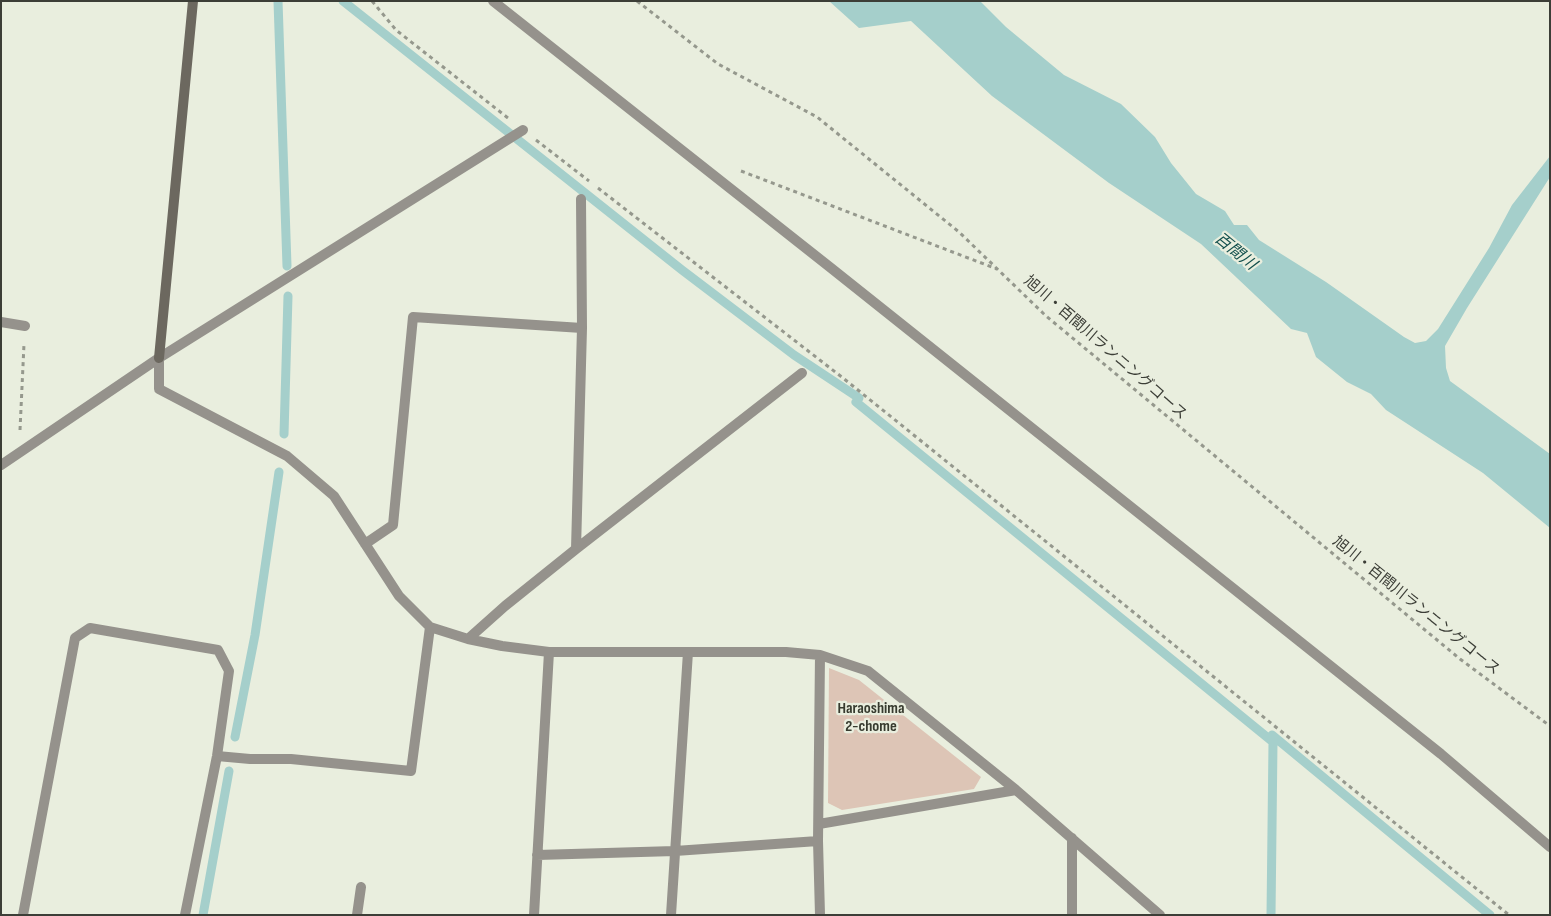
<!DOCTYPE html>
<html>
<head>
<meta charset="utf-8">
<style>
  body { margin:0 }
  #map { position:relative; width:1551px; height:916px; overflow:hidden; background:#e9eede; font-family:"Sofia Sans Condensed",sans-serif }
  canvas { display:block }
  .frame { position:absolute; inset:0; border:2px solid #3c3e37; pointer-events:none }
</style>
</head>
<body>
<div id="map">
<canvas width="1551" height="916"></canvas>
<div class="frame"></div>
</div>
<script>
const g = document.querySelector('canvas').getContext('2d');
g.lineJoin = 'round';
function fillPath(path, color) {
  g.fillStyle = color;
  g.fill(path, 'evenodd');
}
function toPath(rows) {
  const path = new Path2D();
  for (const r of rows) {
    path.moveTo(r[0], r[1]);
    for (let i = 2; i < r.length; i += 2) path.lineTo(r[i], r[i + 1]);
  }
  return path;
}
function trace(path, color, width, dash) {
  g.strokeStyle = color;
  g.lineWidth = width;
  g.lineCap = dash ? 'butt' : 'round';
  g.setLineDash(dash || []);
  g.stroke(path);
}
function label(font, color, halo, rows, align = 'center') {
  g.font = font + ' "Sofia Sans Condensed","Noto Sans JP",sans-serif';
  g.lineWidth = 4.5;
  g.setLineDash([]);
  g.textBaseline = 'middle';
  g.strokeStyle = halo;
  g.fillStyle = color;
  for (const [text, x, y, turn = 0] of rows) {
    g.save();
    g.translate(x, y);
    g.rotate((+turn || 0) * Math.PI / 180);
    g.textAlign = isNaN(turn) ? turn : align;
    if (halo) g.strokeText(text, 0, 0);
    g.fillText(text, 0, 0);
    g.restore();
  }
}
fillPath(toPath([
  [829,668,859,680,981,777,974,789,842,810,828,803]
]), '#ddc5b6');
fillPath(toPath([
  [829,1,980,1,1006,27,1064,75,1121,104,1155,137,1171,163,1196,194,1225,211,1234,225,1247,225,1259,240,1326,282,1404,337,1415,343,1426,341,1438,329,1489,248,1512,205,1550,156,1550,177,1467,308,1445,346,1446,368,1450,381,1550,454,1550,528,1483,473,1386,410,1371,394,1347,382,1316,357,1307,333,1291,329,1201,244,1109,183,992,96,911,21,859,28]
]), '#a5cfcb');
trace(toPath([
  [278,1,287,266],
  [343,1,682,270,794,355,859,398,856,402,1273,742,1271,915],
  [284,434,288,296],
  [1272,735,1490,915],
  [235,737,255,635,279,472],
  [203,915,229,771]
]), '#a5cfcb', 9);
trace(toPath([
  [372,1,396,30,508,118],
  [637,1,718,64,817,117,959,232,1046,316,1460,659,1550,726],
  [536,140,589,181],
  [741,171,997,269],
  [598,188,843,378,1509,915],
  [20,430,24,344]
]), '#95988d', 3, [4, 4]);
trace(toPath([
  [493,1,831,268,1441,754,1550,847],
  [1,322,25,326],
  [159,358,159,389,287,456,334,496,399,596,430,627,468,639,502,646,549,652,786,652,820,655,868,671,1016,790,1160,915],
  [1,465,159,358,523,130],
  [365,544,393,525,413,317,582,328],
  [576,549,582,328,581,199],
  [468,639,505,606,576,549,802,373],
  [217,756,250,759,291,759,411,771,430,627],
  [819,824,1016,790],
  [1072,838,1072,915],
  [537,855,675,851,818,841],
  [23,915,75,638,90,628,218,650,229,671,217,756,185,915],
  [357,915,361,887],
  [534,915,549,652],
  [671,915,688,652],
  [820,915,818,841,820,655]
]), '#95928c', 10);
trace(toPath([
  [159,358,193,1]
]), '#6c685f', 10);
label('15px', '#3c3e37', '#e9eede', [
  ["旭川・百間川ランニングコース",1105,348,41],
  ["旭川・百間川ランニングコース",1416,606,39]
]);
label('italic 16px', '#13504d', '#e9eede', [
  ["百間川",1235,252,39]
]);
label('bold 16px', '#373b2f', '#e9eede', [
  ["Haraoshima",871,709],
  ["2-chome",871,727]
]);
</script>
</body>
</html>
